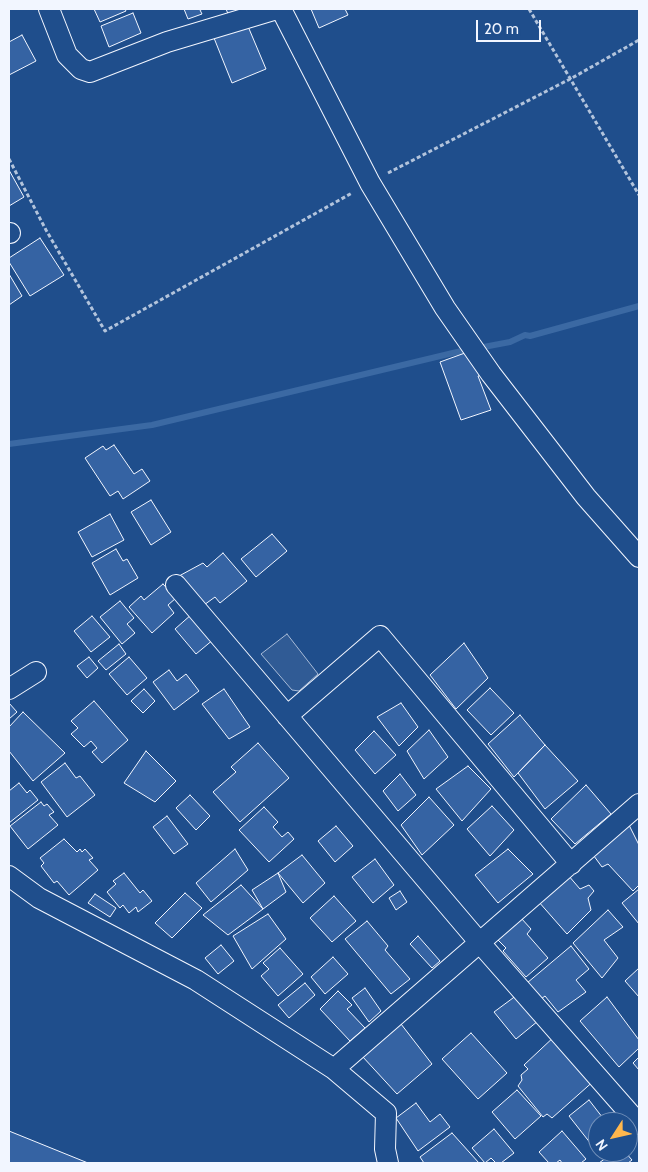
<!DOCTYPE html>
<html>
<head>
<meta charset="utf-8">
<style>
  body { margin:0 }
  #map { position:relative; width:648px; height:1172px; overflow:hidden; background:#1f4e8c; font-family:Cabin,sans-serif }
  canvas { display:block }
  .frame { position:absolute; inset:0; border:10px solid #f2f6ff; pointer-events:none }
  .north { position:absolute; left:588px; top:1112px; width:50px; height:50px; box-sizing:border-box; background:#1f4e8c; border:1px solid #7391ba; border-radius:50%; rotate:235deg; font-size:14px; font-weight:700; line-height:20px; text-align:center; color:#f2f6ff }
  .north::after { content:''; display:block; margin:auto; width:18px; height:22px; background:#ffb74d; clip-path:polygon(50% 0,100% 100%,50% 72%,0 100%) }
  .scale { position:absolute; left:476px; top:20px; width:65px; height:22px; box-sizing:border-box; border:2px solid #f2f6ff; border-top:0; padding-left:6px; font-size:15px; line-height:18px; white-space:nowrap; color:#f2f6ff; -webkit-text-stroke:4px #1f4e8c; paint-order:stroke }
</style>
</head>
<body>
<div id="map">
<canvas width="648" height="1172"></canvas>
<div class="frame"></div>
<div class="north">N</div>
<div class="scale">20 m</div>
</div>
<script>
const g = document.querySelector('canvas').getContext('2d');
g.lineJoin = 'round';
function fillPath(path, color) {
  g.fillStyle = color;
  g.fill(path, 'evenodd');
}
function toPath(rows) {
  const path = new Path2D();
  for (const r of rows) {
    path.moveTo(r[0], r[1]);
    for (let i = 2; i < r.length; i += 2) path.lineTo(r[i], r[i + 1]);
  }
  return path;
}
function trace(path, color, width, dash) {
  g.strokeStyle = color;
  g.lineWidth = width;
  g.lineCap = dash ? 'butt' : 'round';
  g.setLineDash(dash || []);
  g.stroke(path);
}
const parking = toPath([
  [287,634,318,674,299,691,292,690,261,654,287,634]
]);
fillPath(parking, '#305b95');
trace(parking, '#a8bbd7', 1);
trace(toPath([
  [9,444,152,425,457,352,510,342,525,335,530,336,639,306]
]), '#3b69a3', 6);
const building = toPath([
  [94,9,125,9,126,11,100,22,94,9],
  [184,9,204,9,200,10,202,14,188,19,184,9],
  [226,9,248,9,229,16,226,9],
  [311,9,345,9,348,15,319,28,311,9],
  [133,13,141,33,109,47,101,26,133,13],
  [247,24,266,69,232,83,214,38,247,24],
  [22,35,36,61,9,75,9,42,22,35],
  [9,170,24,197,9,206,9,170],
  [40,238,64,275,30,296,9,262,9,258,40,238],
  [9,274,22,296,9,305,9,274],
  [465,353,482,375,478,376,491,410,461,420,440,362,465,353],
  [114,445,134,474,142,469,150,481,123,499,118,491,110,496,85,458,103,446,106,450,114,445],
  [151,500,171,532,151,545,131,512,151,500],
  [110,514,124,540,92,557,78,532,110,514],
  [272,534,287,551,256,577,241,559,272,534],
  [116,549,123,561,127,559,138,578,110,595,92,563,116,549],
  [223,553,247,581,220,603,215,597,204,605,179,576,203,563,207,567,223,553],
  [163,584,176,598,168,605,174,613,152,633,129,607,141,596,144,600,163,584],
  [120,601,134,618,127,624,135,633,122,644,100,617,120,601],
  [192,614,214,639,196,654,175,629,192,614],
  [92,616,110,637,91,652,74,631,92,616],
  [464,643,488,678,456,709,430,675,464,643],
  [119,644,126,654,106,670,98,661,119,644],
  [89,657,98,668,87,678,77,666,89,657],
  [129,657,147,678,127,695,109,674,129,657],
  [169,670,177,681,186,674,199,691,174,710,153,682,169,670],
  [490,688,514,713,491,735,467,710,490,688],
  [144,689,155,701,143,713,131,701,144,689],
  [224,689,250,727,229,739,202,704,224,689],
  [94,701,128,740,102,763,92,752,97,748,91,741,84,747,71,734,78,728,71,721,94,701],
  [9,703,17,712,9,719,9,703],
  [401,703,418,727,399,746,377,717,401,703],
  [23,712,65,753,33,781,9,751,9,727,23,712],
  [520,715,545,745,514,777,488,744,520,715],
  [429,730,448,757,424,779,407,751,429,730],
  [374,731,396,755,375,774,355,750,374,731],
  [258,743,289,778,240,822,213,792,236,772,231,767,258,743],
  [545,745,578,781,545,809,518,773,545,745],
  [146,751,176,781,155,802,124,783,146,751],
  [65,763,76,778,80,776,95,795,67,817,41,782,65,763],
  [468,766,491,789,462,821,436,789,468,766],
  [400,774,416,795,398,811,383,791,400,774],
  [19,783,27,793,30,790,38,800,9,823,9,791,19,783],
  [586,785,611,814,575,844,551,819,586,785],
  [190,795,210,816,196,830,176,808,190,795],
  [429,797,454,825,422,855,401,825,429,797],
  [41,802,44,806,47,804,54,812,49,815,58,825,28,849,10,826,41,802],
  [492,806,514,830,490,856,467,829,492,806],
  [264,807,278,822,273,827,282,837,288,832,294,839,269,862,239,830,264,807],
  [167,816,188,844,174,854,153,827,167,816],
  [627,821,639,845,639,885,633,891,608,864,602,867,591,852,627,821],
  [336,826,353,846,335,862,318,841,336,826],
  [64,839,77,852,80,849,82,852,85,849,93,858,89,860,98,870,69,895,57,881,54,883,41,866,44,863,40,858,64,839],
  [235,849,248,870,211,902,196,883,235,849],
  [508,849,533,874,498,903,475,875,508,849],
  [302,855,325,883,303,903,278,873,302,855],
  [375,859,394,885,373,903,352,877,375,859],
  [124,873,140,893,143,890,152,901,138,912,136,907,129,913,123,905,120,908,107,892,116,884,113,881,124,873],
  [278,873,286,892,263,909,252,890,278,873],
  [568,875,580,889,589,885,594,891,588,898,591,910,567,934,538,901,568,875],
  [241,885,263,909,228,935,203,915,241,885],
  [639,889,639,924,622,903,639,889],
  [400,891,407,902,396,910,389,898,400,891],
  [185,893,202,908,172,938,155,923,185,893],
  [95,894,116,908,110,917,88,903,95,894],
  [334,896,356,921,332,942,310,918,334,896],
  [608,910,623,927,604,940,618,958,602,978,573,943,608,910],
  [268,914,286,939,252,969,233,936,268,914],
  [521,918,531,929,527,934,548,958,526,977,503,951,506,948,497,939,521,918],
  [367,921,388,946,385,950,410,979,391,994,345,939,367,921],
  [418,936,440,961,432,968,410,944,418,936],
  [221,945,234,961,218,974,205,958,221,945],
  [571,946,589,969,576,980,586,992,558,1012,545,996,541,999,527,983,571,946],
  [280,948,303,974,278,996,261,976,269,969,263,963,280,948],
  [333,957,348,974,325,994,311,977,333,957],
  [639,968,639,997,625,981,639,968],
  [305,983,315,995,289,1018,278,1005,305,983],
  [365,988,381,1011,369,1022,352,998,365,988],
  [338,991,352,1005,347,1009,365,1028,350,1041,320,1009,338,991],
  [517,995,538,1021,516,1039,494,1012,517,995],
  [607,997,639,1040,639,1048,619,1067,580,1021,607,997],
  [401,1024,432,1064,397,1094,362,1056,401,1024],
  [471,1033,507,1073,478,1099,442,1059,471,1033],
  [556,1035,596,1079,552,1118,547,1114,543,1117,518,1086,522,1080,521,1075,528,1069,524,1065,556,1035],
  [639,1057,639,1070,633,1063,639,1057],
  [517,1090,541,1116,515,1139,492,1112,517,1090],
  [589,1100,606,1122,598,1122,598,1139,591,1144,569,1116,589,1100],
  [416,1103,430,1122,440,1114,450,1127,418,1151,396,1118,416,1103],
  [494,1129,514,1153,501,1163,496,1163,491,1158,485,1163,472,1148,494,1129],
  [9,1131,88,1163,9,1163,9,1131],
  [562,1131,586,1159,581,1163,562,1163,560,1160,556,1163,549,1163,539,1152,562,1131],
  [452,1133,479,1163,424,1163,420,1157,452,1133],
  [614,1152,625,1152,632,1160,628,1163,599,1163,614,1152]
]);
fillPath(building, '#3563a3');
trace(building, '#f2f6ff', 1);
const street = toPath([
  [49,9,67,55,81,69,90,72,167,42,277,9],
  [281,9,370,183,445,308,491,374,586,497,639,557],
  [9,233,10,233],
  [176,585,480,943,639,1124],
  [9,689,36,672],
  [287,716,380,636,571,864],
  [9,876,39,898,196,980,334,1069,386,1113,385,1149,388,1163],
  [334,1069,639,804]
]);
trace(street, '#f2f6ff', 22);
trace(toPath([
  [529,9,639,195],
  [9,159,46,230,105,331,352,193],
  [388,173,572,78,639,40]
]), '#b3c4dc', 3, [4, 2.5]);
trace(street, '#1f4e8c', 20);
</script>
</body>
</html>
